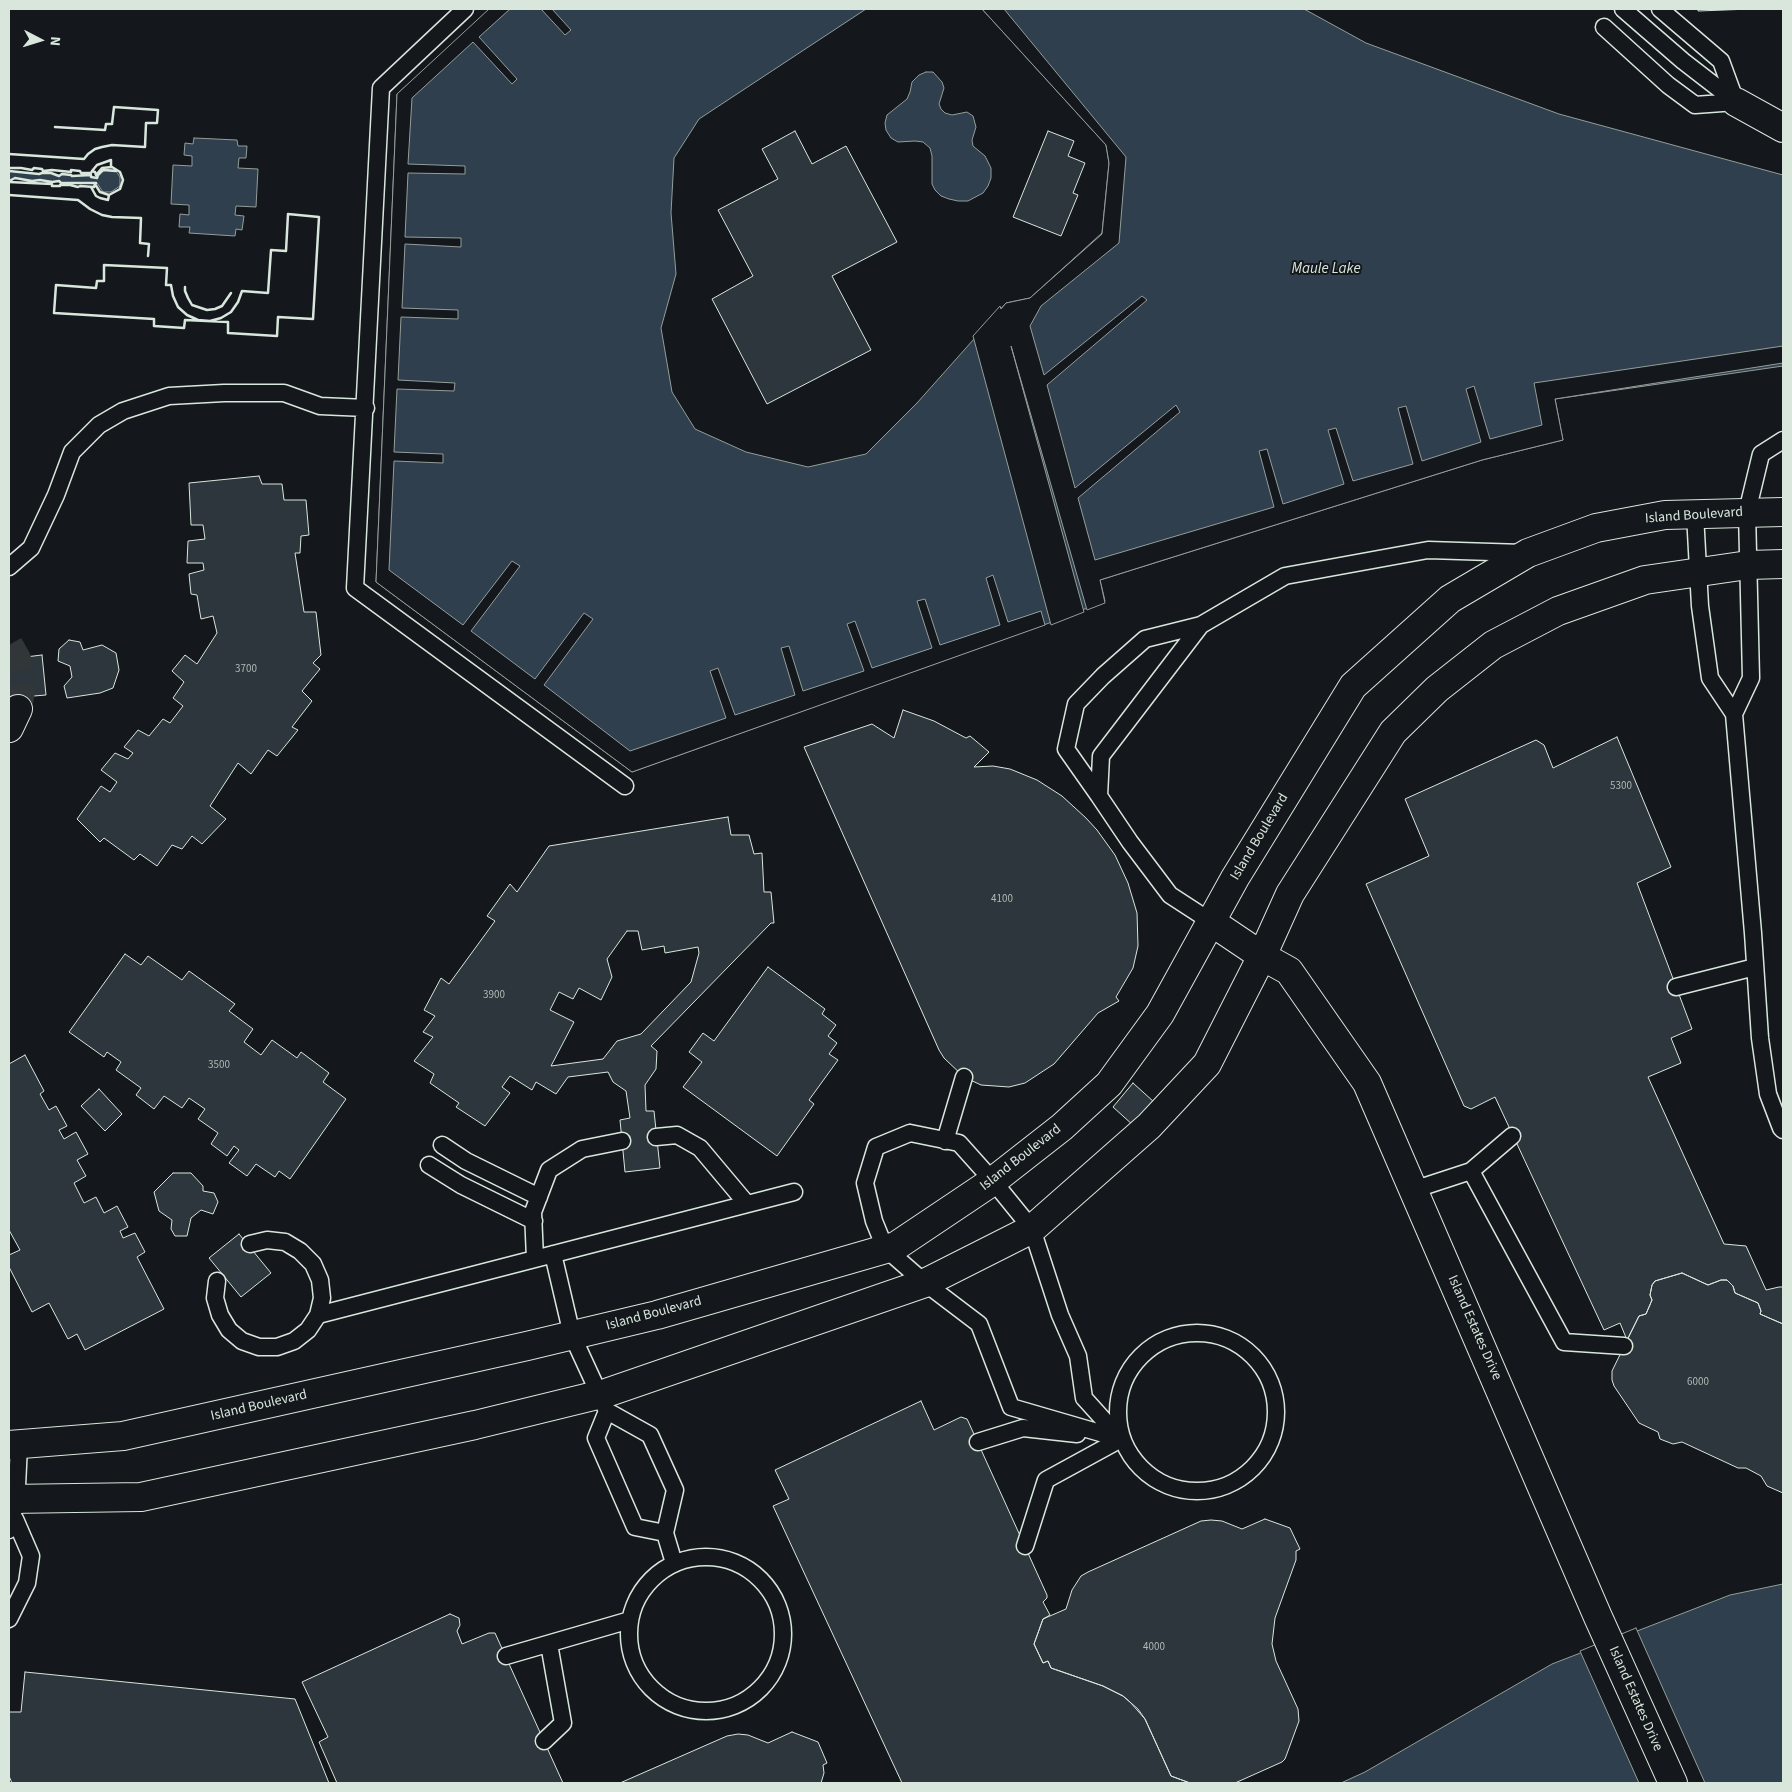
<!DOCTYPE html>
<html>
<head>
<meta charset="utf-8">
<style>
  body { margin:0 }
  #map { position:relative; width:1792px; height:1792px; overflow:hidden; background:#14181c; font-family:"Source Sans 3",sans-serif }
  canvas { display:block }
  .frame { position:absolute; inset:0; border:10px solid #d8e6dc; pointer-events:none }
  .north { position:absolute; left:15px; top:15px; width:50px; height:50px; -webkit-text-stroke:4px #14181c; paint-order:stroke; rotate:95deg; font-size:14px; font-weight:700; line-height:20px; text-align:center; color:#d8e6dc }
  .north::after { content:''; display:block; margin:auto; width:18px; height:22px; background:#d8e6dc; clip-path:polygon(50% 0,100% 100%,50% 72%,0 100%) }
</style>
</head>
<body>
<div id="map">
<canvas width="1792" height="1792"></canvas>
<div class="frame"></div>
<div class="north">N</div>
</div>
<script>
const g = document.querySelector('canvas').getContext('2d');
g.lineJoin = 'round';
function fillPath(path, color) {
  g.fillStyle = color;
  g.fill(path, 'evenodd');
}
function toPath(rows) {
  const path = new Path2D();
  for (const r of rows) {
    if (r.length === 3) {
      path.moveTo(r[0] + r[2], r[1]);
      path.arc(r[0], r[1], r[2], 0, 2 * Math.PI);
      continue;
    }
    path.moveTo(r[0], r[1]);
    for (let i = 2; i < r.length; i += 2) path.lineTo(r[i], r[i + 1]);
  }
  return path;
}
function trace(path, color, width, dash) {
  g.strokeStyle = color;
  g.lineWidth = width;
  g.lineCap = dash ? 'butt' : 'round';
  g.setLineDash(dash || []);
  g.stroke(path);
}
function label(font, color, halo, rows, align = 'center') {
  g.font = font + ' "Source Sans 3",sans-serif';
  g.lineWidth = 4;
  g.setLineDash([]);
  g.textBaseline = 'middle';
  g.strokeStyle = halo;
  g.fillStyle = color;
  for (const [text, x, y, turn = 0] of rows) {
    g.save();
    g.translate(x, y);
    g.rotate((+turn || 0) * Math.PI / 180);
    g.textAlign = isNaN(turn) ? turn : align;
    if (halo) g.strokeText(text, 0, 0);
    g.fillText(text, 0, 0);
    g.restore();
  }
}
const water = toPath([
  [492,9,866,9,699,119,674,158,671,213,676,274,661,328,672,392,695,429,746,452,808,467,866,454,917,403,1006,303,1030,298,1102,233,1109,163,1106,145,982,9,1304,9,1366,43,1559,114,1783,175,1783,366,1555,399,1563,440,1482,460,1100,580,1105,601,1052,622,632,772,376,582,397,94,492,9],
  [926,72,933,72,942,82,944,88,939,104,941,109,945,113,952,115,967,112,973,116,976,127,972,140,973,146,985,156,991,168,991,178,988,186,983,193,968,201,958,201,949,199,941,196,935,190,932,184,932,156,930,148,923,142,915,141,898,142,891,138,886,130,885,123,887,115,907,99,910,92,912,82,919,75,926,72],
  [194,138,237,140,238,146,247,146,246,158,239,158,238,168,258,169,256,207,236,206,235,215,244,216,242,230,236,229,235,236,189,233,190,227,179,227,180,214,189,215,189,205,171,204,173,165,192,166,192,156,184,155,185,143,193,144,194,138],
  [108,169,116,171,120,177,120,186,111,192,103,192,97,183,61,183,59,181,52,182,40,180,32,181,15,178,13,180,9,180,9,171,39,174,42,173,51,173,59,176,62,174,71,175,72,176,91,175,91,177,97,178,100,172,108,169],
  [1783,1584,1783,1783,1341,1783,1365,1772,1552,1664,1730,1595,1783,1584]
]);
fillPath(water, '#2f3f4d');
trace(water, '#939e99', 1);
const pier = toPath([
  [489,9,510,9,479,37,517,79,512,84,473,42,412,98,408,164,465,166,465,174,408,173,405,237,461,238,461,247,405,244,402,308,458,310,458,319,401,317,398,380,455,383,454,391,397,389,394,452,443,454,443,463,394,461,389,570,463,625,512,561,520,566,471,631,535,679,584,613,593,619,544,685,630,751,726,718,710,671,718,668,735,715,795,695,781,648,789,646,803,691,864,671,847,624,855,621,872,668,932,648,917,601,925,599,940,645,1000,625,986,578,993,575,1008,622,1041,611,1045,625,632,772,376,582,397,94,489,9],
  [541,9,552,9,571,30,565,35,541,9],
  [982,9,1004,9,1126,157,1119,243,1041,306,1030,326,1044,375,1142,296,1147,300,1047,385,1075,488,1176,405,1180,412,1078,498,1095,560,1274,507,1259,451,1267,449,1283,504,1344,484,1328,430,1336,428,1353,481,1413,464,1398,408,1406,406,1422,461,1481,442,1466,389,1474,386,1490,439,1542,425,1534,383,1783,346,1783,363,1555,399,1563,440,1482,460,1100,580,1105,603,1087,610,1011,346,1084,612,1051,625,973,336,1000,306,1001,309,1006,303,1030,298,1102,234,1109,163,1106,145,982,9],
  [1636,1628,1705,1783,1639,1783,1580,1651,1636,1628]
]);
fillPath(pier, '#14181c');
trace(pier, '#939e99', 1);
const building = toPath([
  [1698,9,1751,9,1698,11,1698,9],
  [795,131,812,164,846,146,897,242,832,276,871,350,767,404,712,299,753,276,718,210,778,179,762,149,795,131],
  [1048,131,1074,141,1068,156,1085,163,1073,193,1078,195,1061,236,1013,217,1048,131],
  [259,476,262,484,282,484,284,500,306,500,309,535,301,536,300,553,295,553,304,612,316,612,321,655,313,663,320,669,302,691,312,701,292,727,298,730,277,756,268,750,251,774,238,763,210,806,226,819,202,844,192,836,182,849,172,845,157,866,140,854,134,860,104,838,100,842,77,819,101,786,110,792,117,782,101,770,115,753,128,759,133,753,124,747,138,730,149,736,163,719,170,723,183,706,173,698,184,682,172,671,185,655,197,664,217,633,213,616,201,619,197,595,191,594,189,574,204,570,203,563,187,563,188,541,205,539,203,525,191,525,189,483,259,476],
  [69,640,80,642,83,650,102,645,116,653,119,670,113,688,100,693,67,698,64,686,72,677,70,666,58,661,59,649,69,640],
  [42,655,46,695,9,698,9,659,42,655],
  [903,710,934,721,966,738,970,736,989,752,974,767,993,766,1010,769,1037,780,1062,796,1086,818,1097,830,1115,855,1128,883,1137,913,1138,946,1133,968,1116,997,1119,1001,1098,1013,1054,1064,1025,1083,1009,1087,981,1085,964,1077,944,1058,939,1050,804,747,872,724,894,738,903,710],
  [1617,737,1671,867,1637,883,1692,1029,1671,1038,1681,1063,1648,1077,1724,1244,1746,1246,1766,1290,1779,1287,1783,1287,1783,1324,1760,1314,1761,1311,1758,1303,1735,1293,1733,1286,1727,1280,1721,1280,1708,1285,1682,1273,1655,1281,1652,1285,1650,1295,1652,1300,1646,1314,1639,1316,1627,1340,1620,1323,1604,1330,1495,1097,1471,1109,1464,1106,1366,884,1429,856,1405,799,1536,740,1544,745,1553,768,1617,737],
  [728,817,731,835,749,835,754,854,762,853,764,892,771,892,774,923,771,923,651,1046,657,1051,656,1069,645,1085,646,1111,654,1111,660,1168,625,1172,620,1120,630,1118,626,1091,613,1082,608,1072,568,1077,556,1094,536,1082,532,1090,510,1076,502,1087,510,1093,485,1126,456,1107,459,1103,430,1083,434,1074,414,1061,433,1037,423,1032,435,1016,424,1010,441,978,449,984,495,921,487,916,510,884,517,892,549,846,728,817],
  [627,931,638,931,642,950,664,946,665,953,698,947,699,953,691,982,641,1034,617,1041,603,1059,551,1066,574,1022,550,1010,559,992,573,999,579,988,601,1000,612,977,607,959,627,931],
  [125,954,141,965,148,956,182,980,189,971,235,1004,229,1011,253,1029,244,1042,261,1055,272,1040,297,1058,301,1052,329,1073,323,1082,346,1099,290,1179,279,1171,275,1177,256,1164,247,1176,229,1163,239,1150,234,1146,227,1156,211,1144,218,1133,198,1119,205,1109,189,1098,182,1108,164,1096,154,1109,136,1095,141,1088,116,1070,121,1062,107,1052,104,1057,69,1032,125,954],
  [768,967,825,1009,822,1014,836,1025,828,1036,837,1043,829,1054,838,1060,809,1100,814,1104,777,1156,683,1087,702,1062,689,1052,703,1033,714,1041,768,967],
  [25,1055,44,1091,40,1094,49,1110,56,1106,67,1126,59,1130,64,1139,76,1132,88,1154,77,1160,86,1176,74,1183,84,1203,96,1197,104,1213,117,1206,128,1227,120,1231,123,1238,135,1233,145,1252,137,1257,164,1309,85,1350,77,1334,68,1339,49,1303,32,1312,9,1267,9,1255,20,1250,9,1230,9,1064,25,1055],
  [1133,1083,1154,1102,1134,1126,1113,1107,1133,1083],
  [99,1089,122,1114,105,1131,81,1106,99,1089],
  [173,1173,191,1173,203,1186,203,1191,214,1193,218,1202,213,1214,201,1210,191,1218,187,1236,175,1236,171,1229,172,1220,159,1211,154,1192,173,1173],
  [239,1234,271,1273,241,1297,209,1258,239,1234],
  [1682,1273,1708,1285,1721,1280,1727,1280,1733,1286,1735,1293,1758,1303,1761,1311,1760,1314,1783,1324,1783,1493,1767,1486,1761,1476,1746,1468,1738,1468,1682,1442,1673,1444,1660,1439,1658,1432,1639,1423,1614,1386,1612,1380,1612,1371,1639,1316,1646,1314,1652,1300,1650,1295,1652,1285,1655,1281,1682,1273],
  [921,1401,934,1430,961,1417,967,1419,968,1421,1047,1595,1047,1598,1043,1602,1050,1615,1043,1619,1034,1644,1043,1663,1048,1661,1051,1668,1103,1686,1123,1696,1138,1709,1145,1719,1171,1776,1190,1783,902,1783,773,1506,789,1499,775,1470,921,1401],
  [1265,1519,1290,1528,1300,1549,1296,1551,1296,1560,1275,1618,1272,1644,1276,1661,1298,1709,1299,1721,1285,1759,1282,1762,1235,1783,1190,1783,1171,1776,1145,1719,1130,1702,1123,1696,1103,1686,1051,1668,1048,1661,1043,1663,1034,1644,1043,1619,1066,1609,1072,1590,1081,1576,1088,1572,1201,1521,1211,1520,1222,1521,1242,1529,1265,1519],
  [450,1614,459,1618,460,1625,457,1631,462,1644,489,1633,495,1633,563,1783,337,1783,319,1742,328,1737,302,1682,450,1614],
  [25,1672,295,1699,329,1783,12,1783,9,1776,9,1712,21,1712,25,1672],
  [792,1732,818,1742,827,1763,823,1765,824,1773,821,1783,620,1783,727,1736,738,1734,748,1735,768,1743,792,1732]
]);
fillPath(building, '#2c363c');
trace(building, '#d8e6dc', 1);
trace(toPath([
  [9,645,17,659,22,684,18,709]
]), '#313739', 28, [28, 14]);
const lane = toPath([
  [465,9,381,88,355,588,625,786],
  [1623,9,1683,61,1736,102],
  [1660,9,1721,61,1736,102],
  [1604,27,1668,85,1695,105,1736,102],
  [1695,514,1700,606,1710,678,1734,714,1753,933,1760,1038,1768,1094,1781,1128,1783,1130],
  [9,567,31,548,56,495,72,452,99,425,123,411,169,396,224,393,284,393,320,406,366,408],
  [1734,714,1751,678,1747,512,1761,454,1783,440],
  [1099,796,1066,749,1076,704,1103,676,1145,639,1201,625],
  [1210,921,1170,895,1130,842,1099,796,1101,756,1201,625,1285,576,1428,550,1523,553],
  [1676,987,1755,967],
  [910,1133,959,1143,993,1181,1032,1229,1060,1315,1078,1356,1084,1398,1121,1439,1011,1407,979,1324,925,1283,885,1248,874,1221,865,1183,876,1147,910,1133],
  [656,1137,677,1135,700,1148,747,1204],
  [945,1141,964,1077],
  [442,1145,466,1161,539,1197],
  [429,1165,461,1185,534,1221],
  [1471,1171,1512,1136],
  [1413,1190,1471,1171,1564,1342,1624,1346],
  [553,1254,572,1335,607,1411,650,1435,675,1490,665,1533,635,1527,596,1438,607,1411],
  [535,1259,533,1212,549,1170,582,1149,622,1141],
  [217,1281,215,1298,220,1315,229,1330,242,1341,259,1347,277,1347,294,1341,308,1330,318,1315,322,1298,320,1280,313,1264,300,1251,285,1242,267,1240,250,1244],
  [318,1315,794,1192],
  [1197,1412,79],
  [978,1442,1023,1428,1077,1434],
  [16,1507,19,1445],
  [9,1530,15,1519,31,1556,27,1583,9,1619],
  [665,1533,674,1563],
  [1025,1546,1046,1480,1121,1439],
  [706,1634,77],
  [506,1656,630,1620],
  [544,1741,563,1723,549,1644]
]);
const street = toPath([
  [1736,102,1783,128],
  [9,728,18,709],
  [1210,921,1262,956,1289,971,1367,1083,1598,1617,1673,1783],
  [9,1445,123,1436,527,1346,657,1315,896,1246,993,1181,1062,1127,1109,1084,1160,1014,1235,878,1353,686,1450,599,1528,553,1596,528,1665,515,1783,512],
  [9,1499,141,1497,475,1425,606,1393,925,1283,1032,1229,1149,1126,1207,1064,1262,956,1290,894,1393,732,1437,689,1493,645,1558,611,1645,580,1748,565,1783,564]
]);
trace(lane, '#d8e6dc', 19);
trace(street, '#d8e6dc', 30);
trace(lane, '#14181c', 16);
trace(street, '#14181c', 28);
trace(toPath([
  [9,154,84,159,88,154,95,149,102,147,112,145,145,147,146,123,157,123,158,110,114,107,112,124,106,124,105,130,55,127],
  [9,168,21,168,32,170,34,168,42,169,43,171,52,170,71,172,71,170,80,171,81,173,91,173,92,171,95,172,96,175,102,168,112,167,120,172,123,180,120,189,109,195,100,192,95,184,94,187,80,186,78,187,70,185,60,185,60,186,52,186,52,184,9,182],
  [9,171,39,174,42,173,51,173,59,176,62,174,71,175,72,176,91,175,91,177,97,178,98,175,103,170,116,171],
  [92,171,97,165,111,160,111,166],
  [11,180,15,178,32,181,40,180,52,182,59,181,61,183,96,183],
  [91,187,96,196,100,198,108,200,109,195],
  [9,195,78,200,90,209,102,215,112,217,141,218,140,243,149,244,148,256],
  [288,214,319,217,313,319,278,317,277,336,228,333,228,322,185,320,184,328,154,326,154,319,54,313,56,285,96,288,97,281,104,281,104,265,167,268,166,285,171,285,173,296,178,307,187,315,198,320,210,321,221,318,231,312,238,302,242,291,268,293,271,250,286,251,288,214],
  [185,287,185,291,188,298,192,305,207,310,215,309,222,306,231,293]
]), '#d8e6dc', 2.5);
label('11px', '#adbab4', null, [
  ["3700",246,670],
  ["5300",1621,787],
  ["4100",1002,900],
  ["3900",494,996],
  ["3500",219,1066],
  ["6000",1698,1383],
  ["4000",1154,1648]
]);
label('14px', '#d8e6dc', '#14181c', [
  ["Island Boulevard",1694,516,-4],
  ["Island Boulevard",1260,837,-59],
  ["Island Boulevard",1021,1158,-38],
  ["Island Boulevard",654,1314,-15],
  ["Island Estates Drive",1474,1328,66],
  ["Island Boulevard",259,1406,-13],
  ["Island Estates Drive",1635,1699,66]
]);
label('italic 15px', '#d8e6dc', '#14181c', [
  ["Maule Lake",1326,270]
]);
</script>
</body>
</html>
